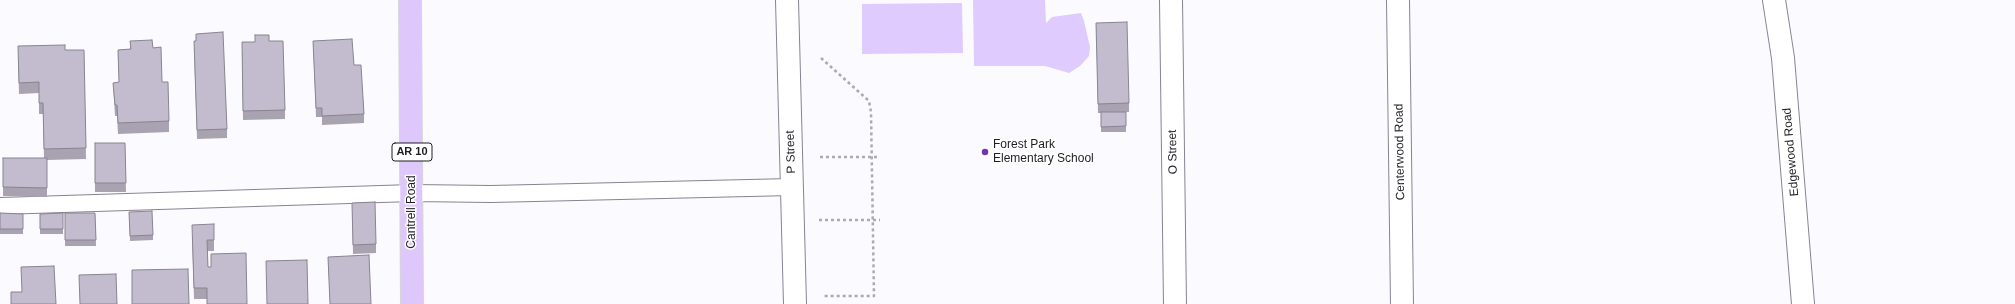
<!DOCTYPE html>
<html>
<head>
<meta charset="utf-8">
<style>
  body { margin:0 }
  canvas { display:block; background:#fbfafe }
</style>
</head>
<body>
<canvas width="2015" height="304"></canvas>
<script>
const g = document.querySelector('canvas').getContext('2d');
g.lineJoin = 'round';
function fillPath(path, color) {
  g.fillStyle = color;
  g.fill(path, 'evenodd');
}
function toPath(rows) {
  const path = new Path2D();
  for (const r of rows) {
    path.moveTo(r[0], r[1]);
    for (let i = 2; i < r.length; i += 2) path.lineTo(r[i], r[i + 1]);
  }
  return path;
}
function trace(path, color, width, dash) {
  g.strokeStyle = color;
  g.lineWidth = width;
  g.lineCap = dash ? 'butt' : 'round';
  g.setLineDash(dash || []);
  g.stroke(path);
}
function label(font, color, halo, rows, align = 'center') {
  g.font = font + ' Helvetica,sans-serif';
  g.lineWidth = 3;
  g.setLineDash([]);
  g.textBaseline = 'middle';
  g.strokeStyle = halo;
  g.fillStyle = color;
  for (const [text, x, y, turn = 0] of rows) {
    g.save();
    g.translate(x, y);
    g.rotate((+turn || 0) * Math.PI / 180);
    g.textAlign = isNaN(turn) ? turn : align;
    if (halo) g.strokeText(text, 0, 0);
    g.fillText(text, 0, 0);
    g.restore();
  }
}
fillPath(toPath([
  [973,0,1045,0,1046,23,1052,17,1081,13,1084,21,1090,47,1089,56,1080,66,1069,73,1045,66,974,66],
  [962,3,963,53,862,54,862,4]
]), '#dfcbfe');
const service = toPath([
  [0,206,413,193,491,194,792,187]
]);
const minor = toPath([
  [787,0,795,304],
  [1171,0,1175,304],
  [1398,0,1402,304],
  [1774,0,1783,58,1803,304]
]);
const primary = toPath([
  [410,0,412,304]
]);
trace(service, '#888293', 18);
trace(minor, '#888293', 24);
trace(primary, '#d7d6d7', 24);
trace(toPath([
  [821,58,869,101,871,112,874,296,823,296],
  [820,157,878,157],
  [819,220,880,220]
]), '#acaaaf', 2.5, [3, 3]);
trace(service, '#fff', 16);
trace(minor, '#fff', 22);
trace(primary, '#ddc7fb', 22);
fillPath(toPath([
  [1096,23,1129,103,1129,112,1126,112,1126,132,1101,132,1101,113,1098,113],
  [196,34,227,129,227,138,197,139,194,50,196,41],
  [255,35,269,41,285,110,285,119,243,120,242,51,255,42],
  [130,41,153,48,162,82,169,121,169,132,118,134,117,116,115,116,113,83,119,82,118,50,130,49],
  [313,41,354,65,364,114,364,123,322,125,322,117,316,117],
  [65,50,84,50,86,159,47,160,47,197,3,196,3,158,44,158,43,114,39,114,39,93,19,94,18,57],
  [95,143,125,143,126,192,95,192],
  [129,212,153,235,153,240,130,241],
  [352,212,376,244,376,253,353,254],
  [0,213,23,214,23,234,0,234],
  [63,213,63,234,40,234,40,214],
  [65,213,95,213,96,246,65,246],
  [214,224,214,251,208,251,208,267,211,267,246,253,207,299,194,299,192,236],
  [328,257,371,304,330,304]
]), '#a8a2b1');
const building = toPath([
  [1127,22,1129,103,1098,104,1096,23,1127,22],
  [223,32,227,129,197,130,194,41,196,41,196,34,223,32],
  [255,35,269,35,269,41,283,41,285,110,243,111,242,42,255,42,255,35],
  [352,39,354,65,361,65,364,114,322,116,322,108,316,108,313,41,352,39],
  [152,40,153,48,161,47,162,82,168,82,169,121,118,123,117,105,115,105,113,83,119,82,118,50,131,49,130,41,152,40],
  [65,45,65,50,84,50,86,148,44,149,43,103,39,103,39,82,19,83,18,46,65,45],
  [1101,112,1126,112,1126,126,1101,127,1101,112],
  [95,143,125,143,126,183,95,183,95,143],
  [3,158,47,158,47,188,3,187,3,158],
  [375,202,376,244,353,245,352,203,375,202],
  [152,211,153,235,130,236,129,212,152,211],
  [0,213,23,214,23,229,0,229,0,213],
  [63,213,63,229,40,229,40,214,63,213],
  [65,213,95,213,96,240,65,240,65,213],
  [214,224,214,240,207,240,208,267,211,267,211,254,246,253,247,304,207,304,207,288,194,288,192,225,214,224],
  [369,255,371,304,330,304,328,257,369,255],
  [307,260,308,304,267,304,266,261,307,260],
  [54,266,56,304,11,304,11,292,22,292,21,267,54,266],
  [188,269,189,304,132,304,132,270,188,269],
  [116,274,117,304,80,304,79,275,116,274]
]);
fillPath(building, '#c3bcce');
trace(building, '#888490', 1);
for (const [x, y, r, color] of [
  [985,152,4,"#7135ab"]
]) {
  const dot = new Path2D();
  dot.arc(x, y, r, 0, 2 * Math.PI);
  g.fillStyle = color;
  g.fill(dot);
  trace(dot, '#fff', 1.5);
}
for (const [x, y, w] of [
  [412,152,40]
]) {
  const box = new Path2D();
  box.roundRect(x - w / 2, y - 9, w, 18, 3);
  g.fillStyle = '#fff';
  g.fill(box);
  trace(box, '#1f1c23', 1);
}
label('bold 11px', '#1f1c23', null, [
  ["AR 10",412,152]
]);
label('12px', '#1f1c23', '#fff', [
  ["Forest Park",993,145],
  ["Elementary School",993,159]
], 'left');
label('12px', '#1f1c23', '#fff', [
  ["P Street",791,152,-92],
  ["O Street",1173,152,-91],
  ["Centerwood Road",1400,152,-91],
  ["Edgewood Road",1791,152,-95],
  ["Cantrell Road",412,212,-90]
]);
</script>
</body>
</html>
